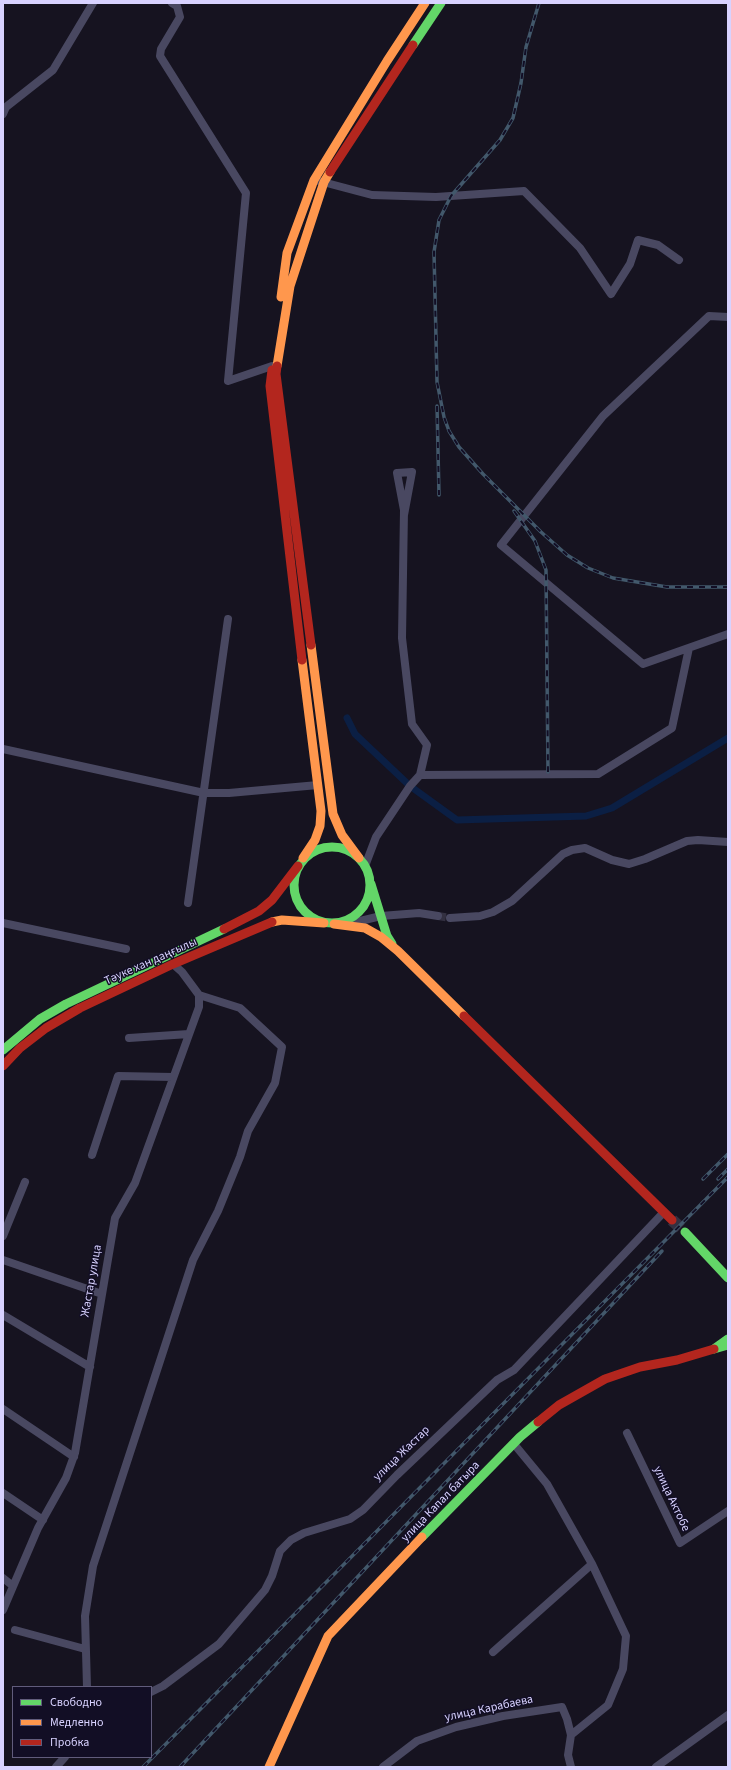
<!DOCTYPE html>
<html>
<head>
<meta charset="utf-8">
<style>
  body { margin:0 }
  #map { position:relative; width:731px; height:1770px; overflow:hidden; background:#161320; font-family:"Source Sans 3",sans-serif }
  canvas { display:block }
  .frame { position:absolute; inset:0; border:4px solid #d8d2ff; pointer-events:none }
  .legend { position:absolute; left:12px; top:1686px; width:140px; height:72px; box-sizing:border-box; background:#120e25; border:1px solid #615c7c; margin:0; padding:5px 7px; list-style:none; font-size:12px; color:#d8d2ff }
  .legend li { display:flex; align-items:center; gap:8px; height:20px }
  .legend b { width:20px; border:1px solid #615c7c }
</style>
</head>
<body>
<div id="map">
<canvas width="731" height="1770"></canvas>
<div class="frame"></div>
<ul class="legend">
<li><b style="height:5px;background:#63d668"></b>Свободно</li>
<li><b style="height:5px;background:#ff974d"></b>Медленно</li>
<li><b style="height:5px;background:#b3261e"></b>Пробка</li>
</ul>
</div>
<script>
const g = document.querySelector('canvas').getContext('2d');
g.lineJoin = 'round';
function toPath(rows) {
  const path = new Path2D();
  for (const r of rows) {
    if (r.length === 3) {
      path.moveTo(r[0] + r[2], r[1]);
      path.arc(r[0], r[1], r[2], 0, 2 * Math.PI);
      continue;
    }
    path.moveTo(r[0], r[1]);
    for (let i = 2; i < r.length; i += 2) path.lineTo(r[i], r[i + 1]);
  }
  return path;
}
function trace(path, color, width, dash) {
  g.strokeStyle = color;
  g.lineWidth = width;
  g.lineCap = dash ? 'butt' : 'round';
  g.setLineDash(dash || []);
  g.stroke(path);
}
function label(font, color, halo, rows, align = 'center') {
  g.font = font + ' "Source Sans 3",sans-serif';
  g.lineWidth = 3;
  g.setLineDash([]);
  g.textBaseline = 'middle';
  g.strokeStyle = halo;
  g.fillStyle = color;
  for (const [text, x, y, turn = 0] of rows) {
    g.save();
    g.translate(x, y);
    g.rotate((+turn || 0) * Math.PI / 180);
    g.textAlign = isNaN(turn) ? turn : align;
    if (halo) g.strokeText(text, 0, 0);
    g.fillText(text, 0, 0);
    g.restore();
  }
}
trace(toPath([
  [347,718,355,734,410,786,457,820,586,816,612,808,728,738]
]), '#0b1f44', 7);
trace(toPath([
  [438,916,450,918]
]), '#333041', 8, [8, 4]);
trace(toPath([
  [672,1220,685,1232]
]), '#333041', 12, [12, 6]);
trace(toPath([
  [172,3,177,6,180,17,161,49,160,56,246,193,228,381,272,366],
  [3,114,6,107,53,70,93,3],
  [319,181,372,195,436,197,524,191,580,248,611,294,630,264,638,240,658,245,679,260],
  [728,317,709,316,603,416,501,545,643,664,728,634],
  [404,515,412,472,397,473,404,510,402,638,412,724,427,745,420,775],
  [3,749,204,793,229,793,318,785],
  [365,866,376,837,410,786,420,775,598,774,672,728,689,648],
  [188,903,228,619],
  [450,918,480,916,493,912,512,901,563,854,572,850,585,848,612,860,629,864,645,859,687,841,698,840,728,842],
  [349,922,356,922,381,916,419,913,438,916],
  [3,923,126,949],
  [129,1038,189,1034],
  [92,1155,118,1076,173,1077],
  [3,1236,25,1182],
  [3,1260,102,1294],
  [3,1315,90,1367],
  [3,1409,74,1457],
  [627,1433,680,1543,728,1511],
  [514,1444,547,1484,592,1564,626,1636,623,1669,608,1705,571,1735],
  [3,1493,43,1520],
  [3,1578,13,1586],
  [3,1610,38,1528,66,1478,75,1453,115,1218,135,1183,199,1007,199,995,182,972,173,964],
  [15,1630,85,1649],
  [493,1652,592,1564],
  [87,1687,85,1616,93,1566,193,1260,218,1211,240,1157,248,1131,275,1083,282,1047,240,1008,199,995],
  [151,1692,163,1686,219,1644,265,1590,272,1576,280,1551,291,1540,304,1533,350,1519,363,1510,397,1475,497,1380,514,1370,664,1212],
  [56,1767,65,1757],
  [383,1767,417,1741,456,1727,503,1716,562,1707,567,1719,571,1735,568,1755,571,1767],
  [656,1767,728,1715]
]), '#494861', 8);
trace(toPath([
  [413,45,441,3],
  [332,885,38],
  [371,884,387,936,392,944],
  [3,1050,40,1019,66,1004,224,929],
  [685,1232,728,1278],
  [728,1339,714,1349,728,1345],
  [422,1537,520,1437,538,1422]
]), '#63d668', 9);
trace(toPath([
  [281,297,287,253,314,180,387,61,425,3],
  [277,366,290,286,324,182,330,172],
  [311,645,333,814,342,835,359,858],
  [302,660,321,811,320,826,315,840,303,858],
  [272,922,282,920,324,923],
  [334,924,365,928,381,937,398,951,464,1016],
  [269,1767,328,1636,422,1537]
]), '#ff974d', 9);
trace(toPath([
  [330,172,413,45],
  [277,366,276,374,311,645],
  [272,370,270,386,302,660],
  [224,929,259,911,272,900,298,866],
  [464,1016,672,1220],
  [3,1066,20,1048,46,1028,80,1008,173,964,272,922],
  [538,1422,559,1405,605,1379,640,1367,677,1360,714,1349]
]), '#b3261e', 9);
const rail = toPath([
  [539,3,526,47,521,83,513,118,500,140,451,196,439,220,434,252,437,382,444,417,449,431,459,447,483,474,541,532,567,555,588,568,613,578,667,587,728,587],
  [437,406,439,495],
  [514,511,535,541,546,570,548,772],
  [703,1179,728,1154],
  [718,1179,728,1169],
  [143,1767,728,1177],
  [180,1767,662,1251]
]);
trace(rail, '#42586b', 3.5);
trace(rail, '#120e25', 2, [6]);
label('12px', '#d8d2ff', '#120e25', [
  ["Тәуке хан даңғылы",151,962,-24],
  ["Жастар улица",92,1281,-80],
  ["улица Жастар",402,1454,-44],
  ["улица Актобе",671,1499,65],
  ["улица Капал батыра",441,1502,-46],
  ["улица Карабаева",489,1709,-12]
]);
</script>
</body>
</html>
